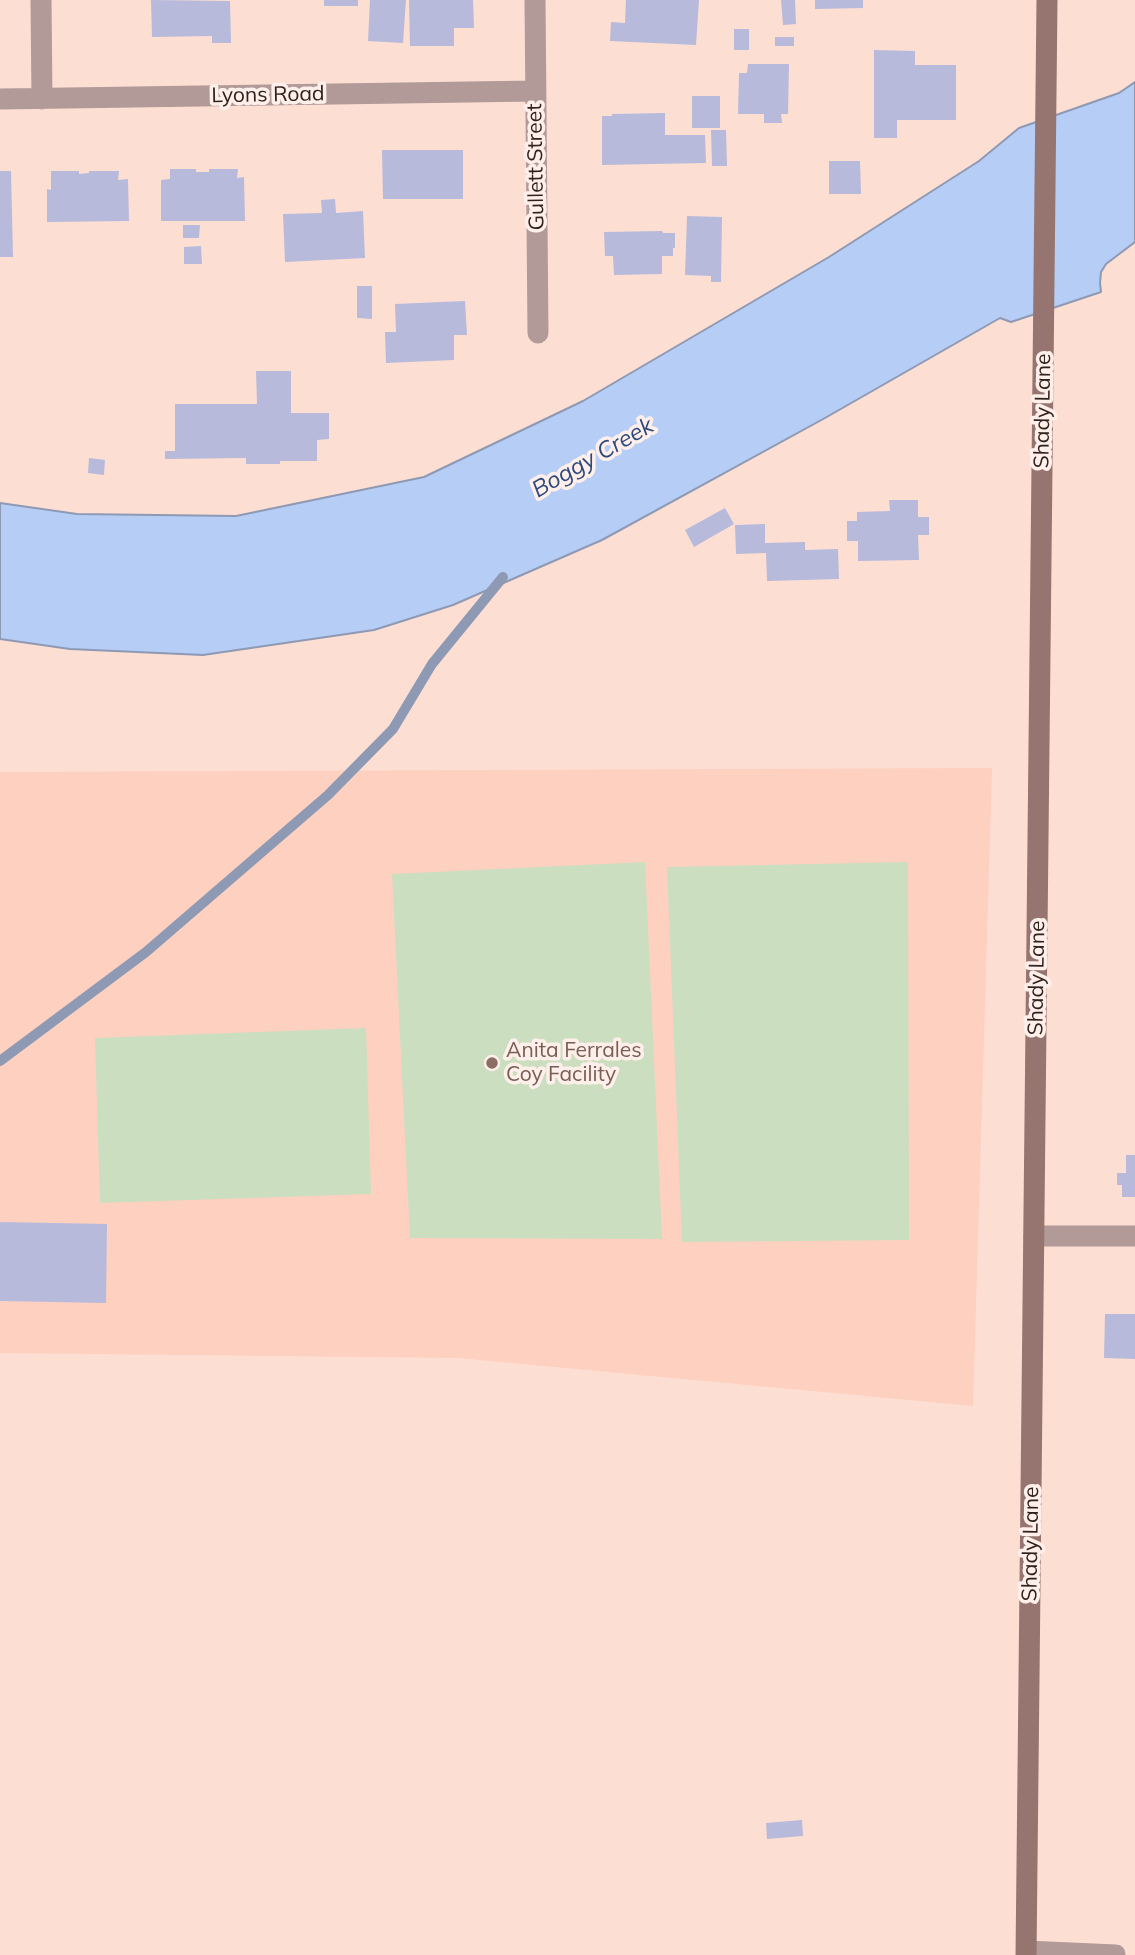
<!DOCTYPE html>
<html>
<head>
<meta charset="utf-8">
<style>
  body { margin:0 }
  canvas { display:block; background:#fdded3 }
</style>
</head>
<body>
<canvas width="1135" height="1955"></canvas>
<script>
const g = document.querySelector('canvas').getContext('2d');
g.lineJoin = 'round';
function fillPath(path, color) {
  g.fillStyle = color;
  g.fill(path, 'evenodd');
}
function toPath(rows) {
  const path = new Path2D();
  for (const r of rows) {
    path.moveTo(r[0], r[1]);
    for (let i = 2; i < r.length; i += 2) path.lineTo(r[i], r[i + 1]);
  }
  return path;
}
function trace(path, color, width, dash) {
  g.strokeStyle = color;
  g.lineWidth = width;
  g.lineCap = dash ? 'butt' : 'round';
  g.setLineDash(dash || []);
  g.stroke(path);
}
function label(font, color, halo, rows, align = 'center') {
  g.font = font + ' Mulish,sans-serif';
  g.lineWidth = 7;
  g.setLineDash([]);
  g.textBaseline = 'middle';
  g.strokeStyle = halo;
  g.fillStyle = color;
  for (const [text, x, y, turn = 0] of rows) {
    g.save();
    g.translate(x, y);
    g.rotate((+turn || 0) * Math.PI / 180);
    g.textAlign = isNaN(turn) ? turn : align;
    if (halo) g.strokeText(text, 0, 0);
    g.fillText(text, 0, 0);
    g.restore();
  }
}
fillPath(toPath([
  [992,768,973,1406,458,1358,0,1353,0,772]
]), '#fed0c0');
fillPath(toPath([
  [645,862,662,1239,410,1238,392,874],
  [908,862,909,1240,682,1242,667,867],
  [366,1028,371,1194,100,1203,95,1038]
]), '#cbdec0');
const water = toPath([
  [1135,82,1135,242,1106,264,1101,272,1100,283,1101,292,1011,322,1000,318,825,418,602,540,453,605,374,630,203,655,70,649,0,639,0,503,77,514,236,516,424,477,583,401,829,257,979,161,1019,128,1119,93,1135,82]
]);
fillPath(water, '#b6cdf5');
trace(water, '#8e99b4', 2);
trace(toPath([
  [0,1061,146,952,328,795,393,729,432,664,503,577]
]), '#8e99b4', 10);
fillPath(toPath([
  [151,0,230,1,231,43,212,43,212,36,152,37],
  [324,0,358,0,358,6,324,6],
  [370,0,406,0,403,43,368,41],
  [409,0,473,0,474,28,454,28,454,46,410,46],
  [626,0,699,0,696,45,610,41,611,22,625,23],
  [781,0,795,0,796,24,783,25],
  [815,0,863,0,863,8,815,9],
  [734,29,749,29,749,50,734,50],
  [775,37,794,37,794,46,775,46],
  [874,50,915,51,915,65,956,65,956,120,897,120,897,138,874,138],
  [748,64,789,64,788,114,781,114,782,123,764,123,764,114,738,114,739,73,747,73],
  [692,96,720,96,720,128,692,128],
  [665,113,665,135,705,135,706,163,602,165,602,116,612,116,612,114],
  [711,130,726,130,727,166,712,166],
  [382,150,463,150,463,199,383,199],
  [829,161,860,161,861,194,829,194],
  [170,169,196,169,196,172,209,172,209,169,238,169,237,178,244,177,245,221,161,221,161,180,170,179],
  [0,171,11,171,13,257,0,257],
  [51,171,79,171,79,174,89,173,89,171,119,171,118,180,128,179,129,221,47,222,47,189,51,190],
  [335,199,336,213,363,211,365,258,285,262,283,214,322,213,321,200],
  [687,216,722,217,721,282,711,282,711,276,685,275],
  [183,225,200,225,199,238,183,238],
  [662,231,663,233,675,233,675,248,673,248,673,256,662,256,662,274,614,275,613,256,605,256,604,232],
  [201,246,202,264,184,264,184,247],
  [357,286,372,286,372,319,357,318],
  [465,301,467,335,454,335,454,360,386,363,385,332,396,332,395,304],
  [256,371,291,371,291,413,329,413,329,439,317,440,317,461,280,461,280,464,246,464,246,458,165,459,165,451,175,451,175,404,257,404],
  [89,458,105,460,104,475,88,473],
  [889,500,918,500,918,517,929,517,929,535,918,535,919,560,858,561,858,541,847,541,847,521,857,521,857,512,890,511],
  [725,508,734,524,694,547,685,530],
  [765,524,765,543,805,542,805,550,838,549,839,579,767,581,766,553,736,554,735,525],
  [1126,1155,1135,1155,1135,1197,1122,1197,1122,1185,1117,1185,1117,1173,1126,1173],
  [0,1222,107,1224,106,1303,0,1301],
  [1105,1314,1135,1314,1135,1359,1104,1358],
  [802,1820,803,1836,767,1839,766,1823]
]), '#b7badb');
trace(toPath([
  [1026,1950,1116,1954]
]), '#b19a97', 19);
trace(toPath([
  [41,0,42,99],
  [535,0,538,333],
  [0,99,535,91],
  [1034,1236,1135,1236]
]), '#b19a97', 21);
trace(toPath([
  [1026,1955,1047,0]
]), '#967570', 21);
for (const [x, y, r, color] of [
  [492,1063,7,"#8d6e63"]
]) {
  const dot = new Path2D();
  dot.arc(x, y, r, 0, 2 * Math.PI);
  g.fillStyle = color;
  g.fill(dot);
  trace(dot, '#ffefea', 2.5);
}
label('21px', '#2f211c', '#ffefea', [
  ["Lyons Road",268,95,-1],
  ["Gullett Street",536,167,-91],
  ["Shady Lane",1043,411,-89],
  ["Shady Lane",1037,978,-89],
  ["Shady Lane",1031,1544,-89]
]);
label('21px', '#785e54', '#ffefea', [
  ["Anita Ferrales",506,1051],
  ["Coy Facility",506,1075]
], 'left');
label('italic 23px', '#2d497c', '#ffefea', [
  ["Boggy Creek",593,458,-30]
]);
</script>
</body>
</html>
